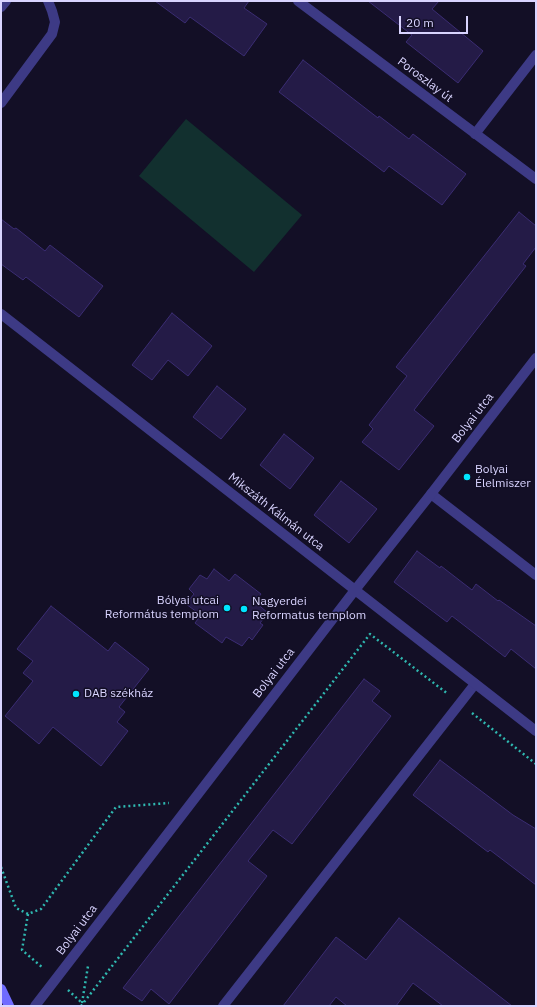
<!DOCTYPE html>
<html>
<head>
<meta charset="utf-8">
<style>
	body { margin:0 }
	#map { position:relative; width:537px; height:1007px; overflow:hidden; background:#130f26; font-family:"IBM Plex Sans",sans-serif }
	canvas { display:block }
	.frame { position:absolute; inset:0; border:2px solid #d9d4ff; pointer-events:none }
	.scale { position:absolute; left:399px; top:16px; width:69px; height:18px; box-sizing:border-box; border:2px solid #d9d4ff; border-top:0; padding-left:5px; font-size:12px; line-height:14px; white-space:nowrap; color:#d9d4ff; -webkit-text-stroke:3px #130f26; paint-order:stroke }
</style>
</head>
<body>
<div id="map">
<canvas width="537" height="1007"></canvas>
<div class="frame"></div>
<div class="scale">20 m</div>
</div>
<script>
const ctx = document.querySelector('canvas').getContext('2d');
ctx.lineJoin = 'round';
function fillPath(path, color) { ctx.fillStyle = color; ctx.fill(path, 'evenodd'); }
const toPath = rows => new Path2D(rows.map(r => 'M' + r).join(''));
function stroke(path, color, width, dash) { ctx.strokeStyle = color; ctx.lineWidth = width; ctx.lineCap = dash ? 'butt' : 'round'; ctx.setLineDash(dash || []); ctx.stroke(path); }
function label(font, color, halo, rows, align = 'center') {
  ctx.font = font + ' "IBM Plex Sans",sans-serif'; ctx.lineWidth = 3; ctx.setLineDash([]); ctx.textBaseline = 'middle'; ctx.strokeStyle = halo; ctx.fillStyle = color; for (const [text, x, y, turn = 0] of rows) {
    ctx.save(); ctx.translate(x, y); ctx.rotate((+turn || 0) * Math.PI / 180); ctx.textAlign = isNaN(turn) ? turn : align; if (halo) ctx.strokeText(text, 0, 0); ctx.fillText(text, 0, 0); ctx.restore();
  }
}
fillPath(toPath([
	[186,119,302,215,254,272,139,176]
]), '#12302f');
const building = toPath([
	[155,1,249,1,244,8,267,24,244,56,190,17,185,23,155,1],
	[368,1,439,1,432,9,483,51,458,83,406,42,412,35,368,1],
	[303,60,378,118,379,116,409,139,413,134,466,174,442,205,389,166,384,172,279,92,303,60],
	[519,212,536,226,536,247,523,264,526,266,414,410,434,426,399,470,362,442,373,429,369,425,407,376,396,367,519,212],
	[1,219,14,229,16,228,45,251,50,245,103,286,79,317,26,277,23,280,1,264,1,219],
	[172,313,212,346,188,376,168,360,152,380,132,365,172,313],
	[217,386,246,409,221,439,193,417,217,386],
	[284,434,314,458,290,489,260,465,284,434],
	[341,481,377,509,349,543,314,515,341,481],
	[417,551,440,568,441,566,472,590,476,584,498,601,499,600,536,626,536,669,511,649,505,657,452,616,447,622,394,582,417,551],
	[214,569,229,581,235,574,261,594,255,602,268,613,260,623,263,625,252,640,249,637,242,646,226,637,222,643,195,623,201,615,186,604,194,594,189,589,200,575,207,579,214,569],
	[51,606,108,651,115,642,149,669,119,707,125,712,117,722,128,731,101,766,53,727,39,744,5,716,33,681,23,673,33,661,17,649,51,606],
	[364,679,380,691,372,701,391,716,292,844,273,830,248,861,267,876,169,1004,151,989,142,1001,123,988,364,679],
	[440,760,513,815,536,829,536,885,490,850,488,852,413,795,440,760],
	[399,918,512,1006,443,1006,413,983,396,1006,347,1006,336,997,329,1006,283,1006,336,937,366,960,399,918]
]);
fillPath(building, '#241b47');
stroke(building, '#3b2d73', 1);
stroke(toPath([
	[472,713,536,764],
	[1,867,16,908,28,914,41,909,116,807,169,803],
	[28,914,22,950,43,968],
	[68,990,82,1003],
	[82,1003,88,966],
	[81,1006,370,634,448,694]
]), '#2fb8b0', 2.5, [2, 3]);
stroke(toPath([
	[1,7,6,1],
	[1,103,52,34,55,22,52,11,48,1],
	[475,134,536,55],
	[431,494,536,575],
	[223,1006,475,684]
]), '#3d3a85', 10);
stroke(toPath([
	[298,1,536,179],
	[1,314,536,731],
	[35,1006,355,590,431,494,536,358]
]), '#3d3a85', 10);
stroke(toPath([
	[1,989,9,1006]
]), '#6f6bff', 10);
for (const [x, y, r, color] of [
	[467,477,4,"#00e5ff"],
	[227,608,4,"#00e5ff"],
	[244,609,4,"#00e5ff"],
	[76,694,4,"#00e5ff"]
]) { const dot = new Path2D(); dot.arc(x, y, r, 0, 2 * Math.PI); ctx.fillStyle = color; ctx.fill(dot); stroke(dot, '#130f26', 1.5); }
label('12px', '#d9d4ff', '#130f26', [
	["Poroszlay út",425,80,37],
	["Bolyai utca",473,418,-52],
	["Mikszáth Kálmán utca",276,512,38],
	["Bolyai utca",274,673,-52],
	["Bolyai utca",77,930,-53]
]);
label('12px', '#d9d4ff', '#130f26', [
	["Bolyai",475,470],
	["Élelmiszer",475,484],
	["Bólyai utcai",219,601,"right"],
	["Református templom",219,615,"right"],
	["Nagyerdei",252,602],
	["Reformatus templom",252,616],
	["DAB székház",84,694]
], 'left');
</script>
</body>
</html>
